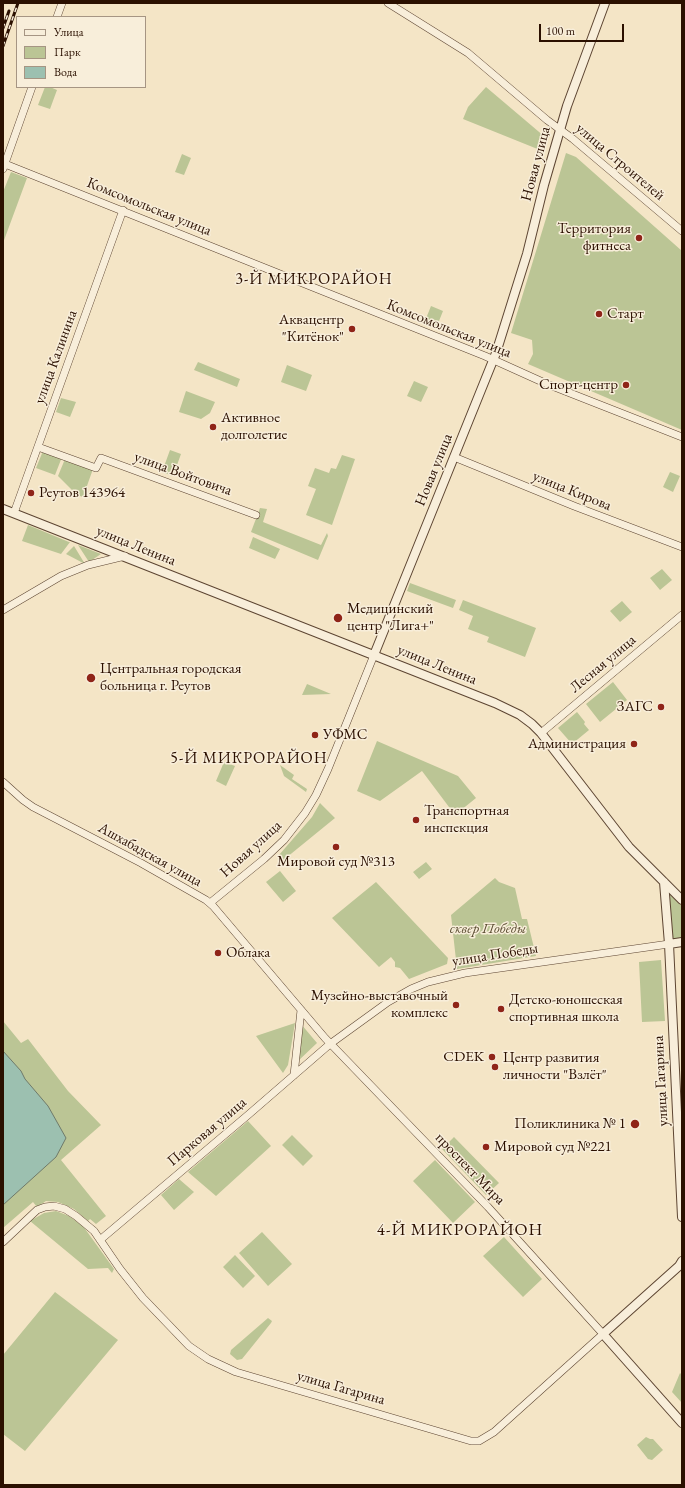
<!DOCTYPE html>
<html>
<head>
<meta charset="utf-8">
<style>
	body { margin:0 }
	#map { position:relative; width:685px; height:1488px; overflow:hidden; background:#f4e5c6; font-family:"EB Garamond",serif }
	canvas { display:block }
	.frame { position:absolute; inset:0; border:4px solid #2b1000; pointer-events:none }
	.legend { position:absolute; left:16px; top:16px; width:130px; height:72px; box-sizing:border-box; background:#f8eeda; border:1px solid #a69583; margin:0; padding:5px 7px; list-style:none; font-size:12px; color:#2b1000 }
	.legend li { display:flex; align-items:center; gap:8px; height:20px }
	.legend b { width:20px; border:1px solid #a69583 }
	.scale { position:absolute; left:539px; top:24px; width:85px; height:18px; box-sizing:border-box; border:2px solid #2b1000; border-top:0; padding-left:5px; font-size:12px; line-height:14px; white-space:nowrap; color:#2b1000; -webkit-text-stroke:3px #f8eeda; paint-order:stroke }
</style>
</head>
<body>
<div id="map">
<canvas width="685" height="1488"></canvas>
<div class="frame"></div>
<ul class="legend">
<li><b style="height:5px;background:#f8eeda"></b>Улица</li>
<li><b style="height:11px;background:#bbc595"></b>Парк</li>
<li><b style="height:11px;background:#9cc0b0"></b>Вода</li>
</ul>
<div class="scale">100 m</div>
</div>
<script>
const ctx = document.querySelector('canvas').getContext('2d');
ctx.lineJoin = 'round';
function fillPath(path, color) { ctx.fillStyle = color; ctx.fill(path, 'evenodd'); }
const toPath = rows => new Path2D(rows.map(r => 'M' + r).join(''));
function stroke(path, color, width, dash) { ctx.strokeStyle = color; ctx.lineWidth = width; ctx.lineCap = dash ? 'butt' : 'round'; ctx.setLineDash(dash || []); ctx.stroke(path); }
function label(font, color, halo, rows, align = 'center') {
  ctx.font = font + ' "EB Garamond",serif'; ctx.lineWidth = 3; ctx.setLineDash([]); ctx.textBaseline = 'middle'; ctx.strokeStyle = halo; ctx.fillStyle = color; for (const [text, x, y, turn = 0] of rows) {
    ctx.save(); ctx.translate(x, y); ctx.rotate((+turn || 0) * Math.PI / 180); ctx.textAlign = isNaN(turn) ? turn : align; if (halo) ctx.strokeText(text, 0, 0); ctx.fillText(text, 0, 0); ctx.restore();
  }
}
fillPath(toPath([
	[45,87,50,87,57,90,50,109,38,105],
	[486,87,545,137,540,150,463,119,468,107],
	[566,153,576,157,682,251,682,430,528,364,533,354,532,340,511,333],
	[182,154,191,158,184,175,175,172],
	[11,172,27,178,3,243,3,192],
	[431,306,443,311,437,326,425,321],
	[198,362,240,379,237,387,194,370],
	[287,365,312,375,306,391,281,382],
	[414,381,428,387,421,402,407,396],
	[186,391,215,402,210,413,201,419,179,412],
	[61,398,76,402,70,417,56,412],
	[170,450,181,454,173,476,162,472],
	[43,451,62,457,55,475,36,468],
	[342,455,355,459,332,525,306,515,316,489,308,486,315,468,329,473,331,468,336,469],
	[65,459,93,469,83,497,77,495,58,476],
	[670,472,680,476,673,492,663,487],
	[260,508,267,509,263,522,321,545,327,533,328,536,318,560,251,532],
	[28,525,69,542,70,542,61,554,22,541],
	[253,537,280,549,275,559,249,548],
	[78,545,101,554,89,562],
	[74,546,85,564,66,554],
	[662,569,672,580,660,590,650,578],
	[410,583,456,600,453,608,407,591],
	[463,600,536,628,525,657,487,642,489,637,468,629,473,616,459,610],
	[622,601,632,612,620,622,610,611],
	[613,682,627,700,600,722,586,704],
	[307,684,331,694,302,695],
	[577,712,585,722,584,724,589,730,572,744,558,728],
	[377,741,458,776,476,798,455,815,422,771,380,801,357,791],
	[224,762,235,766,226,786,216,781],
	[280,765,294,775,292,779,307,789,306,792,284,776],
	[320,803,335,818,281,862,279,855,312,817],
	[426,862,432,869,419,879,413,872],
	[280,871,296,891,283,902,266,882],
	[495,878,499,882,515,888,522,919,527,919,536,956,457,969,451,915],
	[376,882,448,958,447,964,409,979,400,968,395,967,395,962,391,957,379,967,332,918],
	[668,893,682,906,682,938,672,940],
	[661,960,665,1021,642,1022,639,962],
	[3,1021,21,1043,28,1039,68,1091,101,1125,61,1160,106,1216,96,1224,90,1219,88,1221,74,1209,58,1202,46,1201,37,1207,33,1202,3,1228],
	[295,1023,288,1065,283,1073,256,1036],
	[301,1024,317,1043,297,1062],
	[248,1121,271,1146,216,1196,188,1172],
	[292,1135,313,1156,303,1166,282,1145],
	[454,1137,499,1183,486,1195,442,1149],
	[435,1160,475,1202,453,1223,413,1181],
	[179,1179,194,1192,174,1210,161,1195],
	[56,1211,69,1216,83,1226,114,1269,112,1273,108,1268,88,1269,30,1221,44,1213],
	[262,1232,292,1264,268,1286,239,1253],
	[504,1237,542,1279,523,1297,483,1256],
	[235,1255,255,1276,243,1288,223,1267],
	[55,1292,118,1340,25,1451,3,1434,3,1355],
	[268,1318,272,1321,271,1323,242,1359,237,1360,230,1354,231,1350],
	[680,1373,682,1375,682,1403,672,1392],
	[646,1437,650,1439,653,1439,663,1450,652,1460,648,1459,637,1445]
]), '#bbc595');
const water = toPath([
	[3,1051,21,1071,25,1079,48,1106,66,1138,56,1157,3,1205,3,1051]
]);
fillPath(water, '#9cc0b0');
stroke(water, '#6f7a6a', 1);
const minor = toPath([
	[388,3,468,53,547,120,573,139,682,231],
	[57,17,62,3],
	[5,164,485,356,547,384,682,437],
	[3,169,32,87],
	[38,447,96,468,101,458,256,515],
	[454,457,574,506,682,547],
	[14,513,123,210],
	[3,610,61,576,88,565,125,556],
	[541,733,682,615],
	[3,782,23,800,33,807,141,863,206,900,213,906,325,1038,488,1207,603,1334,494,1432,479,1441,471,1441,236,1372,208,1359,189,1346,143,1298,120,1269,94,1231,76,1216,65,1209,54,1206,45,1207,37,1210,3,1242],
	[210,903,264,859,284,840,305,813,316,795,328,769,374,655],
	[294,1075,301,1010],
	[100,1240,248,1115,330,1044,388,1002,411,989,428,982,465,973,669,944]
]);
const tertiary = toPath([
	[3,509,495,703,520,715,532,724,541,733,629,847,682,900],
	[374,655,496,353,527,254,544,185,567,106,605,3],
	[664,882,669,944,682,1217],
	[669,944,682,942],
	[682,1261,679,1266,603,1334,682,1423]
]);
stroke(minor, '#5d4532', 8);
stroke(tertiary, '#5d4532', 10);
stroke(minor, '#f8eeda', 7);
stroke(tertiary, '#f8eeda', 8);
const rail = toPath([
	[3,28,9,11],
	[3,46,18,3]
]);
stroke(rail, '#2b1000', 3);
stroke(rail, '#f8eeda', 1.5, [4.5]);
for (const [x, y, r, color] of [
	[639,238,4,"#8f2418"],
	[599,314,4,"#8f2418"],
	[352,329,4,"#8f2418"],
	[626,385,4,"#8f2418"],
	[213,427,4,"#8f2418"],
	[31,493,4,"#8f2418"],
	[338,618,5,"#8f2418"],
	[91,678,5,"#8f2418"],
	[661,707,4,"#8f2418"],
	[315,735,4,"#8f2418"],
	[634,744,4,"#8f2418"],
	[416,820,4,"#8f2418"],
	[336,847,4,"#8f2418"],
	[218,953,4,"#8f2418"],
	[456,1005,4,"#8f2418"],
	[501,1009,4,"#8f2418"],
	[492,1057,4,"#8f2418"],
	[495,1067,4,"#8f2418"],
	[635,1124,5,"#8f2418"],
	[486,1147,4,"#8f2418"]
]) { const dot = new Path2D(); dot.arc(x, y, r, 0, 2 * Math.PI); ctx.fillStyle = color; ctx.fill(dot); stroke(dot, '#f8eeda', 1.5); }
label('15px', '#2b1000', '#f8eeda', [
	["улица Строителей",620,162,40],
	["Новая улица",536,164,-75],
	["Комсомольская улица",149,207,22],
	["Комсомольская улица",449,329,22],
	["улица Калинина",56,357,-70],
	["Новая улица",434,470,-68],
	["улица Войтовича",183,474,20],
	["улица Кирова",572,491,22],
	["улица Ленина",136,546,22],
	["Лесная улица",603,664,-40],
	["улица Ленина",437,665,22],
	["Новая улица",251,849,-42],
	["Ашхабадская улица",150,855,29],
	["улица Победы",495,955,-9],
	["улица Гагарина",661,1081,-93],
	["Парковая улица",207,1132,-40],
	["проспект Мира",470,1169,46],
	["улица Гагарина",341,1388,16]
]);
label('15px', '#2b1000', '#f8eeda', [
	["Территория",631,229,"right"],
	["фитнеса",631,246,"right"],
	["Старт",607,314],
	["Аквацентр",344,320,"right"],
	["\"Китёнок\"",344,337,"right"],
	["Спорт-центр",618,385,"right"],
	["Активное",221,418],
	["долголетие",221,435],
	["Реутов 143964",39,493],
	["Медицинский",347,609],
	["центр \"Лига+\"",347,626],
	["Центральная городская",100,669],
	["больница г. Реутов",100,686],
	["ЗАГС",653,707,"right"],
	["УФМС",323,735],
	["Администрация",626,744,"right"],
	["Транспортная",424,811],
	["инспекция",424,828],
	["Мировой суд №313",336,862,"center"],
	["Облака",226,953],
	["Музейно-выставочный",448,996,"right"],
	["комплекс",448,1013,"right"],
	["Детско-юношеская",509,1000],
	["спортивная школа",509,1017],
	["CDEK",484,1057,"right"],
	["Центр развития",503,1058],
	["личности \"Взлёт\"",503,1075],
	["Поликлиника № 1",626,1124,"right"],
	["Мировой суд №221",494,1147]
], 'left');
label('italic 15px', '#5d4f34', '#f8eeda', [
	["сквер Победы",488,929]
]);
ctx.letterSpacing = '1px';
label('16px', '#2b1000', '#f8eeda', [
	["3-Й МИКРОРАЙОН",314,280],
	["5-Й МИКРОРАЙОН",249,759]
]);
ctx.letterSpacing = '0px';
ctx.letterSpacing = '1px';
label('17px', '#2b1000', '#f8eeda', [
	["4-Й МИКРОРАЙОН",460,1230]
]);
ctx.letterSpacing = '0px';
</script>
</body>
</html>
